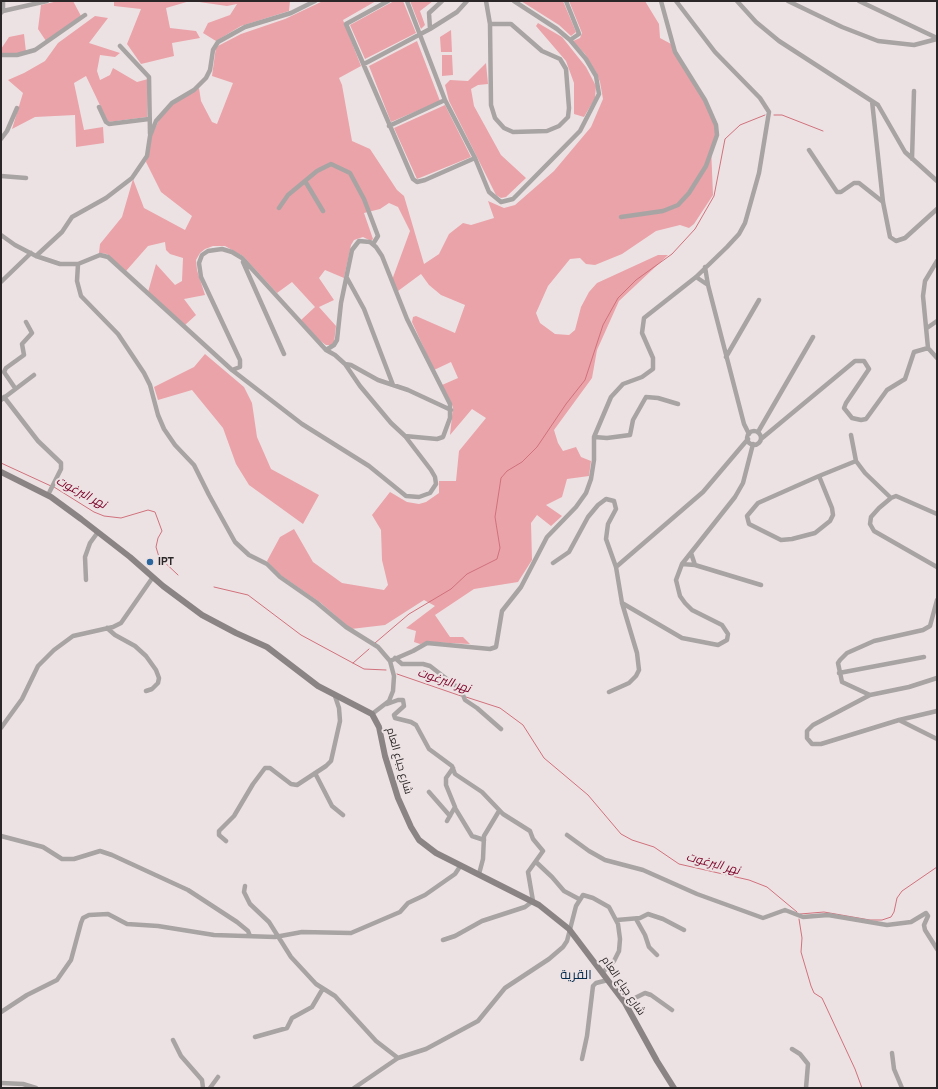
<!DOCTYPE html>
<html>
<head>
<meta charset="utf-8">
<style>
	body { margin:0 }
	#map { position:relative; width:938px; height:1089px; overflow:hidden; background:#ede2e3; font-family:"Space Grotesk",sans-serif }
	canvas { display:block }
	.frame { position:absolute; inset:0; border:2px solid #2b2728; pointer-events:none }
</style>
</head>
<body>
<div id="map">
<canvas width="938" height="1089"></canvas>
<div class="frame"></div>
</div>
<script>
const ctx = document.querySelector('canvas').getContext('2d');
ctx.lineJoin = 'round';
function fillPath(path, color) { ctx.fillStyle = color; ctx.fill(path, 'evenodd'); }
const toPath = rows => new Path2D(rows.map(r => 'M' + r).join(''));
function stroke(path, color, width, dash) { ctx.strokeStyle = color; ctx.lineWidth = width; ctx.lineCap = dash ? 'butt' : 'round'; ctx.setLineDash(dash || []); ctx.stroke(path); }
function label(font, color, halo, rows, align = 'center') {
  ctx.font = font + ' "Space Grotesk",Cairo,sans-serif'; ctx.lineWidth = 4; ctx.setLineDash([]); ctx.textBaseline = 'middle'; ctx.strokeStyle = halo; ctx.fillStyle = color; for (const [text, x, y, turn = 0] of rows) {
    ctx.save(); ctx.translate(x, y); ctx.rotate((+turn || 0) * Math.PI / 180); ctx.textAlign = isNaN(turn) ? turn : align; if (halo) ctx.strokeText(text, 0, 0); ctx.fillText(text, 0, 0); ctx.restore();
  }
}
fillPath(toPath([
	[58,1,73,1,81,16,46,41,38,29,41,5],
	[114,1,190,1,166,8,170,28,196,31,200,38,172,43,174,56,141,64,127,44,141,9,114,6],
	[192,1,290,1,289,11,241,26,216,41,203,33,208,23,230,15,237,4,227,6],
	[323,1,376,1,343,20,361,66,339,78,342,85,352,141,370,149,397,190,404,196,424,264,439,254,449,234,463,223,471,225,494,218,488,201,504,208,515,205,554,171,591,127,603,99,600,82,596,72,585,54,573,41,580,38,582,33,569,1,645,1,659,24,660,38,673,45,708,105,717,133,711,147,713,195,694,224,689,228,680,225,656,231,622,254,595,265,586,264,580,258,570,259,548,286,536,313,540,323,555,334,569,335,575,330,581,307,589,292,597,283,658,255,668,255,619,301,597,350,592,378,554,430,558,443,563,451,576,447,581,457,591,461,589,476,567,479,562,497,546,505,562,516,551,526,537,515,531,523,532,560,518,582,474,589,435,615,450,637,463,637,470,644,429,642,420,644,414,642,416,631,406,628,435,606,424,600,385,625,351,629,321,603,279,574,267,561,280,537,294,529,313,562,342,583,384,590,388,585,382,560,381,530,372,515,390,492,407,502,419,504,426,502,439,493,439,481,456,481,459,451,486,418,472,409,450,435,453,407,442,385,458,378,451,362,434,370,412,322,413,317,416,316,455,333,465,305,441,295,429,285,421,274,398,291,392,280,410,231,398,207,389,203,380,209,364,213,373,239,371,241,363,237,354,240,351,245,344,278,325,270,319,278,334,300,319,307,336,326,334,343,331,345,326,345,319,340,301,320,315,307,292,282,277,293,243,256,225,246,213,246,205,249,200,253,196,260,197,270,205,295,184,299,196,315,185,325,148,292,156,264,175,285,182,281,183,258,170,254,166,250,165,242,148,246,126,271,107,254,99,253,100,244,122,217,133,179,144,208,185,230,192,216,161,192,146,162,152,135,159,120,173,104,199,88,201,101,212,122,217,124,233,83,212,76,216,47,241,34,285,19],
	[394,1,403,1,416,33,365,59,350,25],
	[410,1,433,1,420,11,425,25,421,29],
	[521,1,563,1,576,32,571,36,559,25],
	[95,16,108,18,89,43,120,53,115,57,100,55,97,71,100,80,110,75,113,68,137,82,148,79,147,117,108,122,86,76,74,83,84,130,103,127,104,143,76,147,75,115,35,117,12,129,23,93,8,80,24,73,45,61,58,43],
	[538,23,562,37,586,67,596,86,595,98,584,117,574,114,574,83,566,61,536,26],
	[451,30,452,52,441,52,440,37],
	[24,34,26,52,11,54,1,53,1,49,9,37],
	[417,41,440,101,391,122,369,66],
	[442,55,452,55,453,75,442,76],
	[486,63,488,84,478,85,471,89,474,106,501,155,526,178,506,197,501,198,496,195,449,101,445,85,450,80,468,81],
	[445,105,471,157,417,179,394,128],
	[205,354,244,387,252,403,257,437,271,469,319,495,303,524,249,485,236,464,223,428,192,390,158,400,154,387,194,367]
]), '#eaa3a9');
stroke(toPath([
	[774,115,782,115,823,131],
	[1,463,51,486],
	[54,487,94,512,104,516,121,518,148,510,155,512,162,531,158,538,156,547,159,557,178,575],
	[214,587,248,595,301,635,364,669,386,670],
	[375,643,409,614,451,589,467,574,497,559,500,548,495,517,501,478,507,471,522,462,537,447,566,404,585,380,603,325,618,298,636,280,672,254,695,229,714,196,725,139,740,125,765,115],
	[353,663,369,649],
	[397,674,461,696],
	[466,697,500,708,523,725,544,758,588,795,621,834,632,840,654,847,679,864,749,880,767,887,797,912],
	[800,914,824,912,870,920,882,920,891,917,894,912,897,898,902,891,937,867],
	[799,919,802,938,801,952,811,986,814,993,822,998,855,1069,862,1088]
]), '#d0717c', 1);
stroke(toPath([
	[388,1,346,24,413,179,417,182,425,180,475,158],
	[407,1,445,100,475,158,489,192,501,202,513,199,580,131,599,94,596,76,586,59,570,40,557,29,514,1],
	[486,1,490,24,491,105,495,118,504,128,513,132,547,131,559,126,568,117,569,108,566,69,560,59,542,51,511,24,490,24],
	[566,1,578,31,579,34,570,40],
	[737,1,756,22,779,41,878,105,905,152,937,181],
	[788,1,842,27,878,41,914,45,937,39],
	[859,1,937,38],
	[3,11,47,1],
	[1,13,3,11,3,1],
	[430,29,429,13,442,1],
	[120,46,149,77,150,134],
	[1,55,17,55,35,50,85,15],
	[364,64,430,29,457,12,467,1],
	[872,101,883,202,890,237,896,241,905,238,937,209],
	[99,107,106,122,109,124,149,119],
	[389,126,445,100],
	[1,139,7,131,17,108],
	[809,150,837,192,841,192,854,183,859,183,883,202],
	[912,159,914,91],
	[1,176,26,178],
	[305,181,323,211],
	[279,208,288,195,317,171,331,164,350,173,364,199,378,236,373,244],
	[621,217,663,211,678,205,689,193,706,166,717,135,716,125,705,100,675,52,661,1],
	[1,235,15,245,36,256,60,264,78,264,100,255,108,257,232,370,240,367,240,360,201,277,199,263,202,255,208,251,222,249,232,252,242,258,326,350,334,345,337,340,341,303,352,250,359,241,370,242,376,247,382,256,407,319,450,404,450,418,443,437,437,439,405,436],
	[36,256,62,232,72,217,106,198,132,178,147,156,150,136,156,121,172,103,194,90,206,78,210,70,213,50,218,42,245,27,291,13,315,1],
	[937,261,925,281,923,296,928,348,937,358],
	[243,262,284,354],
	[78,264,77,281,81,296,118,334,144,373,150,385,158,415,164,429,175,445,194,465,209,495,235,542,249,555,267,564,280,577,316,602,346,627,378,647,390,661,394,676,393,691,389,701,372,714],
	[705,267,708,285],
	[696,277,708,285,744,424,749,434],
	[347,278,364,309,393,385],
	[1,282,31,253],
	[927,328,937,321],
	[726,357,759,300],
	[345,364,351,365,378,380,408,390,451,410],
	[232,370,302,424,369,466,406,496,419,497,430,493,436,484,435,477,431,470,405,436,391,423,360,386,345,364,335,355,326,350],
	[15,388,4,372,6,368,24,355,22,344,32,333,26,322],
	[4,397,38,441,61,463,61,469,48,495],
	[1,400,34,375],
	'747 438a7 7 0 1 1 14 0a7 7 0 1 1-14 0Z',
	[758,432,813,337],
	[851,435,856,461,865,473,891,498],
	[594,437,607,438,630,435,633,420,646,397,658,398,678,404],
	[761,439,855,361,864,361,869,369,846,403,844,408,852,418,861,420,866,419,887,390,905,379,914,352,928,348],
	[819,476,832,508,833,515,830,521,815,533,792,539,781,540,749,524,747,516,758,503,819,476,856,461],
	[937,514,896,496,891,498,879,508,871,517,870,524,874,531,937,567],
	[691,553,695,565],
	[553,563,569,552,588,517,598,505,606,499,614,501,616,509,608,524,606,539,616,567,622,603,637,653,639,670,636,676,629,683,609,692],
	[682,564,695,565,761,585],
	[616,567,703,492,748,439],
	[86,580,85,557,90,543,98,532],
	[622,603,682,638,718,645,727,640,728,634,722,625,692,610,685,603,680,596,676,580,682,564,735,497,743,483,753,444],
	[107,628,115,635,135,646,146,656,156,670,159,678,158,683,152,689,146,691],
	[395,658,402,664,423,664,430,666,461,690,465,700,477,708,501,729],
	[390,661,413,651,427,643,490,649,496,647,502,611,521,587,547,537,576,507,586,493,591,479,594,460,594,437,611,397,623,384,642,377,653,369,653,358,642,333,644,318,696,277,727,247,739,234,745,223,759,173,769,112,760,98,715,52,676,1],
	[839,673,924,657],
	[937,678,909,687,870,695,813,725,807,731,807,738,812,744,821,744,899,720,937,711],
	[870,695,842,682,838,663,840,660,847,653,874,641,923,630,930,626,937,600],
	[387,704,398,700,403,700,404,706,394,715,395,718,411,722,416,725,429,749,452,766,455,774,482,792,503,814,530,831,533,839,543,851,528,872,533,901,525,907,482,921,455,936,443,940],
	[899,720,937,739],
	[1,728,22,699,38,666,54,650,73,636,113,627,121,623,153,577],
	[315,773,332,806,343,815],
	[429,792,450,816],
	[455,808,472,836,484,840],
	[447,821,455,807,446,785,446,778,453,768],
	[567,835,589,851,605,860,643,870,697,894,763,918,785,910,803,917,828,915,887,925,911,922,926,913,928,916,924,925,925,930,937,949],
	[1,836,43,847,62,859,74,859,100,851,112,855,188,890,237,922,248,931,250,936],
	[226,841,219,835,219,831,234,816,253,784,265,768,270,768,291,784,297,785,326,766,331,761,340,721,339,708,335,696],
	[536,862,552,877,564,891,579,899],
	[479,874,483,859,484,836,499,811],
	[245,886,244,892,250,904,269,922,291,957,316,984,335,996,376,1041,398,1058],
	[636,919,645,935,649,947,657,955],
	[617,920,640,918,648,914,663,919,684,930],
	[625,1003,645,993,651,995,672,1010],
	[1,1012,27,995,57,980,71,960,81,923,83,918,89,915,108,914,127,924,158,926,214,935,275,937,302,932,351,933,400,912,408,903,425,895,455,874,461,865],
	[255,1037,287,1028,292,1018,312,1007,322,990],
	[173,1040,181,1056,202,1080,203,1088],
	[792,1049,800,1054,808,1064,806,1088],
	[892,1053,894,1069,902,1088],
	[582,1059,587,1036,593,986,596,983,608,980],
	[1,1083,23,1084,36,1088],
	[210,1088,218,1077],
	[354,1088,398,1058,426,1049,478,1021,505,988,549,959,563,947,567,941,576,906,583,895,593,898,609,907,618,924,620,939,619,951,614,961,603,972]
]), '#a8a4a4', 4.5);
stroke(toPath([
	[1,472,51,497,81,519,130,557,163,586,202,615,236,633,267,647,318,686,372,714,379,727,385,756,398,798,411,827,419,840,436,853,539,905,569,929,625,1003,657,1061,674,1088]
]), '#8b8484', 6);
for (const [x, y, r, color] of [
	[150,562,4,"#2c669e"]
]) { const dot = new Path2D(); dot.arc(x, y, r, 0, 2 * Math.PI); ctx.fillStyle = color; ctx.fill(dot); stroke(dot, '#ede2e3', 1.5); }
label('bold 11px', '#2b2728', '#ede2e3', [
	["IPT",158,562]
], 'left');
label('11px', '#2b2728', '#ede2e3', [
	["شارع جباع العام",399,761,74],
	["شارع جباع العام",623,986,56]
]);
label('italic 12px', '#7c0028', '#ede2e3', [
	["نهر البرغوت",81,493,28],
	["نهر البرغوت",444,681,18],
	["نهر البرغوت",713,864,15]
]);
label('13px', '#002b4f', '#ede2e3', [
	["القرية",576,975]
]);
</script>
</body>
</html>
